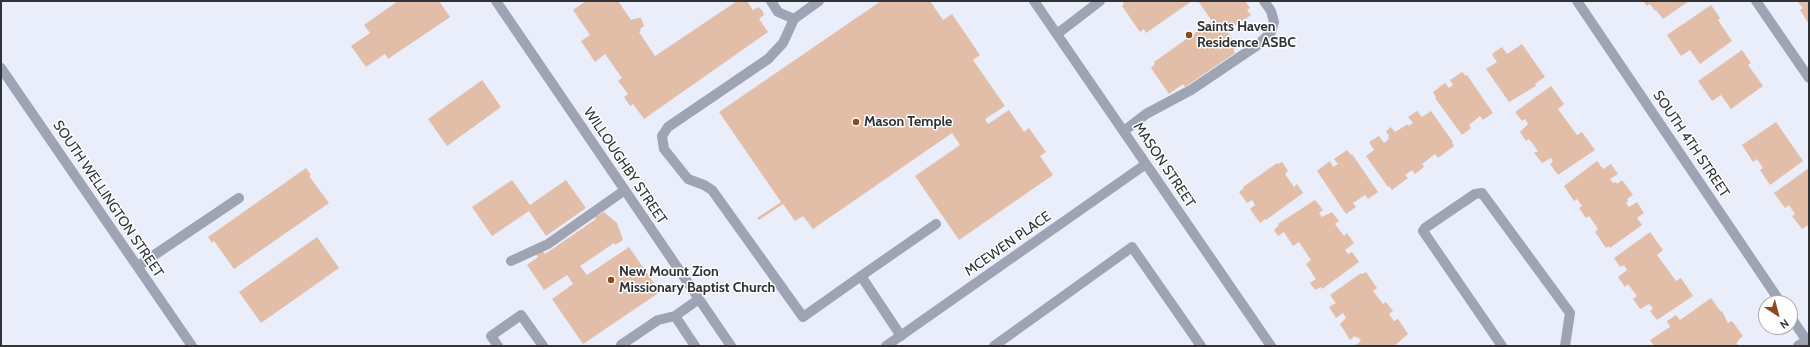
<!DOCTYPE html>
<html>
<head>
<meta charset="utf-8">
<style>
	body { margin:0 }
	#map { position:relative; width:1810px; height:347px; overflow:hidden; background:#eaeefa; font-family:Cabin,sans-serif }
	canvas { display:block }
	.frame { position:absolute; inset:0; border:2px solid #303236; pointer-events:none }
	.north { position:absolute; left:1758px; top:295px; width:40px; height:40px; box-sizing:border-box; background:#fff; border:1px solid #acadaf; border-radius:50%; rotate:144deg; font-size:11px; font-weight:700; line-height:16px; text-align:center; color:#303236 }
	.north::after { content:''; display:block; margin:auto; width:14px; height:18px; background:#8d491b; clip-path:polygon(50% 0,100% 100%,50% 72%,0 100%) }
</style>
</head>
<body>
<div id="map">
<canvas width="1810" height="347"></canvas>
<div class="frame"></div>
<div class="north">N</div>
</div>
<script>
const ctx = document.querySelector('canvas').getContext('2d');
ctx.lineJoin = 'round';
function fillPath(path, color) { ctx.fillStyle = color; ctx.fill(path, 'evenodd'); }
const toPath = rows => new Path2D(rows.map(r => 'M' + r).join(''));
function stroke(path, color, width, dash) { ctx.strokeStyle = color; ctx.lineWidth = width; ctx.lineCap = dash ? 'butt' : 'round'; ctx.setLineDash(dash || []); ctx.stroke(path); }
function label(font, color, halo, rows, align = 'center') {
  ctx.font = font + ' Cabin,sans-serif'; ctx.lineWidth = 3; ctx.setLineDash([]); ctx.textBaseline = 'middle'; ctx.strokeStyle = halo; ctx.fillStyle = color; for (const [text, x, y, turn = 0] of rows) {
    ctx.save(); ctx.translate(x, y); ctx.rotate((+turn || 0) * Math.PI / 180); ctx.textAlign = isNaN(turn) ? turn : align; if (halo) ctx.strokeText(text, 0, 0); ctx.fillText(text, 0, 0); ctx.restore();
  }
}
fillPath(toPath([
	[398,1,439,1,450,17,388,59,385,54,366,67,351,46,370,33,364,25],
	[586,1,618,1,631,20,638,18,641,18,644,26,640,29,641,31,639,32,655,56,737,1,747,1,753,10,758,7,762,10,764,15,759,19,768,32,644,119,633,104,630,106,624,97,628,94,618,81,622,78,605,54,595,62,581,41,590,35,573,10],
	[881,1,930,1,943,20,952,14,980,55,973,60,1005,106,985,119,988,124,1009,110,1024,132,1029,128,1046,152,1040,156,1053,175,959,240,915,176,960,145,952,133,813,229,803,216,795,221,783,204,759,220,757,218,781,202,719,112],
	[1122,1,1192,1,1146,33,1144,29,1140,32,1122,6,1124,4],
	[1198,1,1245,1,1250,8,1247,10,1251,15,1227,31,1238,47,1233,50,1235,53,1185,87,1183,84,1169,94,1151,68,1155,64,1154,62,1212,21],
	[1643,1,1689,1,1663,19,1656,10,1655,11,1650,4,1647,6],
	[1797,1,1809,1,1809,24,1800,10,1803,8],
	[1711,5,1720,18,1718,20,1732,41,1700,64,1690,50,1681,56,1667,35],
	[1522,44,1545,77,1535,84,1536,86,1509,102,1486,69,1497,62,1492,54,1502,47,1507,54],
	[1742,50,1751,63,1748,65,1763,86,1731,109,1721,95,1712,101,1698,81],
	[1462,72,1466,76,1467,75,1493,113,1483,120,1480,116,1469,125,1471,128,1462,135,1435,98,1436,97,1433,92,1445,83,1449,88,1453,85,1450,80],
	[482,80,501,107,447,146,428,119],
	[1551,86,1564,104,1558,109,1577,135,1582,132,1595,150,1558,175,1550,164,1553,162,1551,158,1542,163,1534,153,1538,151,1529,139,1526,141,1520,132,1528,124,1525,119,1522,121,1515,112],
	[1417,111,1422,117,1431,111,1453,142,1452,143,1454,146,1438,158,1435,154,1422,164,1424,167,1415,174,1412,170,1405,175,1408,178,1392,190,1389,186,1388,187,1366,156,1374,150,1369,142,1379,136,1384,143,1389,139,1388,137,1389,136,1386,131,1391,127,1395,132,1408,124,1409,126,1413,123,1408,117],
	[1776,122,1803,161,1770,185,1760,170,1763,168,1757,159,1753,162,1742,145],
	[1347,150,1351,155,1352,154,1378,192,1368,199,1365,195,1353,203,1356,207,1346,214,1317,171,1330,161,1333,167,1338,164,1334,159],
	[1597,161,1603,169,1611,164,1618,174,1610,179,1613,183,1616,182,1617,184,1622,180,1633,195,1627,199,1628,201,1626,203,1629,207,1637,202,1644,213,1637,218,1642,225,1610,248,1609,246,1606,248,1595,232,1598,229,1589,216,1586,218,1579,208,1582,206,1577,199,1574,201,1564,186],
	[1282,162,1288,171,1285,174,1294,187,1297,184,1303,193,1266,220,1265,219,1260,223,1250,209,1255,205,1252,200,1247,203,1239,192,1244,188,1243,187,1277,163,1278,164],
	[306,168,311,175,309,176,329,203,234,269,214,241,212,243,208,237],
	[1809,168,1809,225,1802,229,1792,216,1795,214,1789,205,1785,208,1774,193],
	[512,180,530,205,566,180,586,208,546,236,529,211,492,236,472,207],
	[1315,200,1323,210,1319,213,1322,217,1332,212,1339,221,1335,224,1344,236,1347,233,1354,243,1345,250,1348,254,1352,252,1359,262,1322,289,1321,287,1315,290,1310,283,1316,279,1306,264,1311,260,1299,242,1293,246,1284,232,1278,236,1274,230,1279,225,1278,224],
	[604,212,617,223,623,240,615,245,614,243,580,266,587,275,629,247,660,292,583,344,552,299,573,284,567,275,544,290,527,265,538,257,536,254,542,250,545,254,596,219,595,217],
	[1650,232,1663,250,1657,255,1676,281,1681,278,1693,296,1657,320,1650,311,1653,308,1649,304,1640,309,1633,299,1637,296,1628,284,1625,287,1618,277,1627,270,1624,265,1620,267,1614,258],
	[317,237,339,268,261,323,239,292],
	[1366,272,1377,288,1373,291,1383,304,1386,302,1393,311,1389,314,1394,321,1398,319,1408,334,1394,346,1354,346,1361,341,1358,337,1357,338,1355,336,1350,340,1340,324,1346,318,1343,313,1336,318,1329,307,1336,303,1330,295,1361,273,1362,274],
	[1711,298,1721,312,1722,311,1728,323,1732,321,1743,336,1738,340,1739,341,1736,343,1739,346,1654,346,1650,340,1670,327,1667,321,1676,315,1680,320]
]), '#e2bda8');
stroke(toPath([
	[496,1,731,346],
	[771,1,778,12,794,19,819,1],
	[1034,1,1271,346],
	[1577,1,1781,303],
	[1756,1,1809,78],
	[794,19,783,43,768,59,668,127,662,136,664,149,688,179,704,185,712,190,803,317,861,276,901,336],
	[1057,34,1100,1],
	[1,68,192,346],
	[1124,131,1146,114,1191,90,1259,44,1271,32,1274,22,1271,11,1264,1],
	[511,261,548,244,625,190],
	[138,266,239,198],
	[861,276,936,224],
	[675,316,695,346],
	[1790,316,1809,344],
	[621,345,658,320,675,316,699,299],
	[498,346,491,336,521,315,543,346],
	[886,346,1146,164],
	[994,346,1132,247,1201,346],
	[1502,346,1423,231,1425,228,1475,194,1482,193,1570,313,1565,346],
	[1798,346,1807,340]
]), '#9ea4b3', 10);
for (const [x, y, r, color] of [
	[1189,35,4,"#8d491b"],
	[856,122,4,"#8d491b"],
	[611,280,4,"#8d491b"]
]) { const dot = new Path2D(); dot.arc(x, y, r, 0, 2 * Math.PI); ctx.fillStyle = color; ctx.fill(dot); stroke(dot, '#fff', 1.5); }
label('bold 14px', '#303236', '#fff', [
	["Saints Haven",1197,27],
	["Residence ASBC",1197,43],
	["Mason Temple",864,122],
	["New Mount Zion",619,272],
	["Missionary Baptist Church",619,288]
], 'left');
label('14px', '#303236', '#fff', [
	["SOUTH 4TH STREET",1691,144,56],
	["MASON STREET",1164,165,56],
	["WILLOUGHBY STREET",625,166,56],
	["SOUTH WELLINGTON STREET",108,199,56],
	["MCEWEN PLACE",1008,244,-35]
]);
</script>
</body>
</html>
